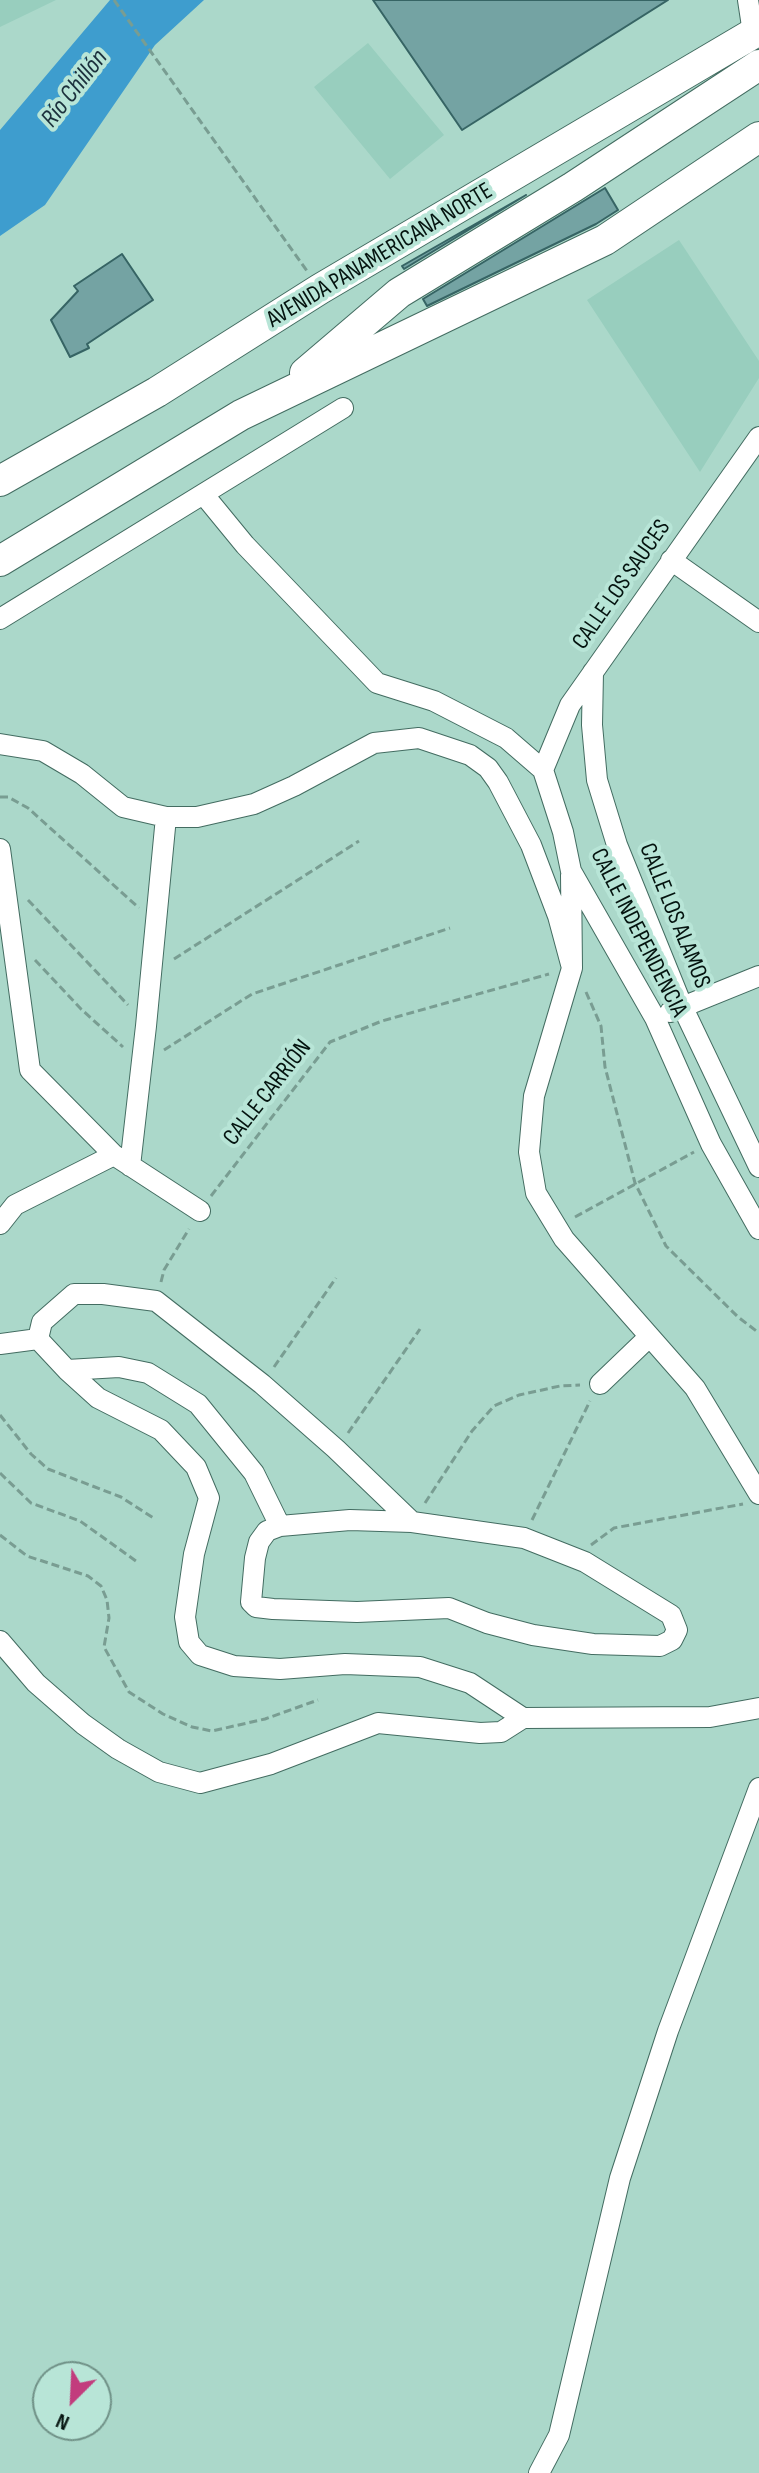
<!DOCTYPE html>
<html>
<head>
<meta charset="utf-8">
<style>
	body { margin:0 }
	#map { position:relative; width:759px; height:2473px; overflow:hidden; background:#abd8ca; font-family:"Sofia Sans Condensed",sans-serif }
	canvas { display:block }
	.north { position:absolute; left:32px; top:2361px; width:80px; height:80px; box-sizing:border-box; background:#b8e5d7; border:2px solid #709187; border-radius:50%; rotate:204deg; font-size:22px; font-weight:700; line-height:32px; text-align:center; color:#04130f }
	.north::after { content:''; display:block; margin:auto; width:28px; height:36px; background:#c23c7d; clip-path:polygon(50% 0,100% 100%,50% 72%,0 100%) }
</style>
</head>
<body>
<div id="map">
<canvas width="759" height="2473"></canvas>
<div class="north">N</div>
</div>
<script>
const ctx = document.querySelector('canvas').getContext('2d');
ctx.lineJoin = 'round';
function fillPath(path, color) { ctx.fillStyle = color; ctx.fill(path, 'evenodd'); }
const toPath = rows => new Path2D(rows.map(r => 'M' + r).join(''));
function stroke(path, color, width, dash) { ctx.strokeStyle = color; ctx.lineWidth = width; ctx.lineCap = dash ? 'butt' : 'round'; ctx.setLineDash(dash || []); ctx.stroke(path); }
function label(font, color, halo, rows, align = 'center') {
  ctx.font = font + ' "Sofia Sans Condensed",sans-serif'; ctx.lineWidth = 8; ctx.setLineDash([]); ctx.textBaseline = 'middle'; ctx.strokeStyle = halo; ctx.fillStyle = color; for (const [text, x, y, turn = 0] of rows) {
    ctx.save(); ctx.translate(x, y); ctx.rotate((+turn || 0) * Math.PI / 180); ctx.textAlign = isNaN(turn) ? turn : align; if (halo) ctx.strokeText(text, 0, 0); ctx.fillText(text, 0, 0); ctx.restore();
  }
}
fillPath(toPath([
	[0,0,56,0,0,27],
	[368,43,444,135,390,179,314,87],
	[679,240,759,361,759,378,700,472,587,300]
]), '#98cebe');
fillPath(toPath([
	[110,0,204,0,155,45,45,205,0,236,0,130]
]), '#3e9dce');
const building = toPath([
	[373,0,668,0,462,130,373,0],
	[605,188,618,210,596,224,427,306,423,299,605,188],
	[526,195,404,269,402,266,526,195],
	[122,254,153,300,87,344,89,348,70,357,51,320,78,291,74,286,122,254]
]);
fillPath(building, '#74a3a3');
stroke(building, '#366464', 2);
const minor = toPath([
	[748,0,753,33],
	[204,495,245,545,377,683,434,701,506,738,543,770,563,832,571,871,655,1018,711,1144,759,1229],
	[671,560,759,622],
	[0,619,343,408],
	[593,672,592,725,597,780,617,845,683,1008,759,1167],
	[0,744,43,751,82,774,123,807,166,817,197,817,254,804,294,786,374,743,419,738,470,755,488,768,498,782,531,845,558,916,572,968],
	[543,770,570,705,759,437],
	[0,849,30,1070,114,1155,200,1211],
	[571,875,572,968,534,1096,529,1152,536,1193,564,1239,695,1388,759,1494],
	[670,1012,759,976],
	[130,1166,146,1026,166,817],
	[0,1224,15,1205,114,1155],
	[0,1344,38,1339],
	[67,1370,119,1367,148,1373,198,1404,254,1473,280,1526],
	[600,1384,649,1337],
	[350,1520,412,1522,524,1538,585,1562,671,1615,677,1630,672,1640,660,1646,593,1644,533,1635,487,1623,449,1608,357,1612,273,1609,256,1607,251,1602,255,1558,259,1542,267,1531,280,1526,350,1520],
	[412,1522,336,1449,262,1384,156,1301,103,1294,74,1294,42,1322,38,1339,67,1370,98,1398,161,1430,196,1467,209,1498,194,1554,185,1617,189,1642,200,1655,234,1666,280,1669,345,1664,420,1667,470,1683,523,1718,710,1717,759,1708],
	[0,1641,36,1683,83,1724,118,1749,159,1772,200,1783,271,1764,378,1723,480,1733,501,1732,523,1718],
	[539,2473,559,2435,620,2178,668,2031,759,1788]
]);
const highway = toPath([
	[305,373,399,293,573,187,759,65],
	[0,481,157,392,320,289,759,30],
	[0,561,241,415,605,240,759,137]
]);
stroke(minor, '#436c61', 22);
stroke(highway, '#436c61', 32);
stroke(toPath([
	[114,0,307,271],
	[0,797,8,797,28,808,139,908],
	[28,900,128,1005],
	[174,959,359,841],
	[35,960,81,1009,123,1047],
	[586,992,601,1026,605,1067,635,1183,666,1246,738,1317,759,1333],
	[164,1050,252,994,450,928],
	[211,1196,330,1042,382,1021,549,974],
	[575,1217,694,1152],
	[161,1282,164,1270,189,1229],
	[274,1367,336,1278],
	[0,1415,31,1454,48,1469,121,1497,155,1519],
	[348,1433,420,1329],
	[0,1473,31,1503,80,1521,136,1561],
	[425,1503,472,1431,494,1406,519,1395,560,1386,580,1385],
	[532,1520,590,1401],
	[0,1535,27,1556,88,1576,101,1586,107,1600,109,1618,104,1647,129,1692,163,1714,192,1727,212,1731,265,1719,318,1700],
	[591,1545,614,1528,743,1504]
]), '#799d92', 3, [8, 4]);
stroke(minor, '#fff', 20);
stroke(highway, '#fff', 30);
label('24px', '#04130f', '#b8e5d7', [
	["AVENIDA PANAMERICANA NORTE",380,256,-31],
	["CALLE LOS SAUCES",622,585,-55],
	["CALLE LOS ALAMOS",674,916,68],
	["CALLE INDEPENDENCIA",638,933,63],
	["CALLE CARRIÓN",268,1093,-52]
]);
label('italic 26px', '#1b303c', '#b8e5d7', [
	["Río Chillón",75,89,-52]
]);
</script>
</body>
</html>
